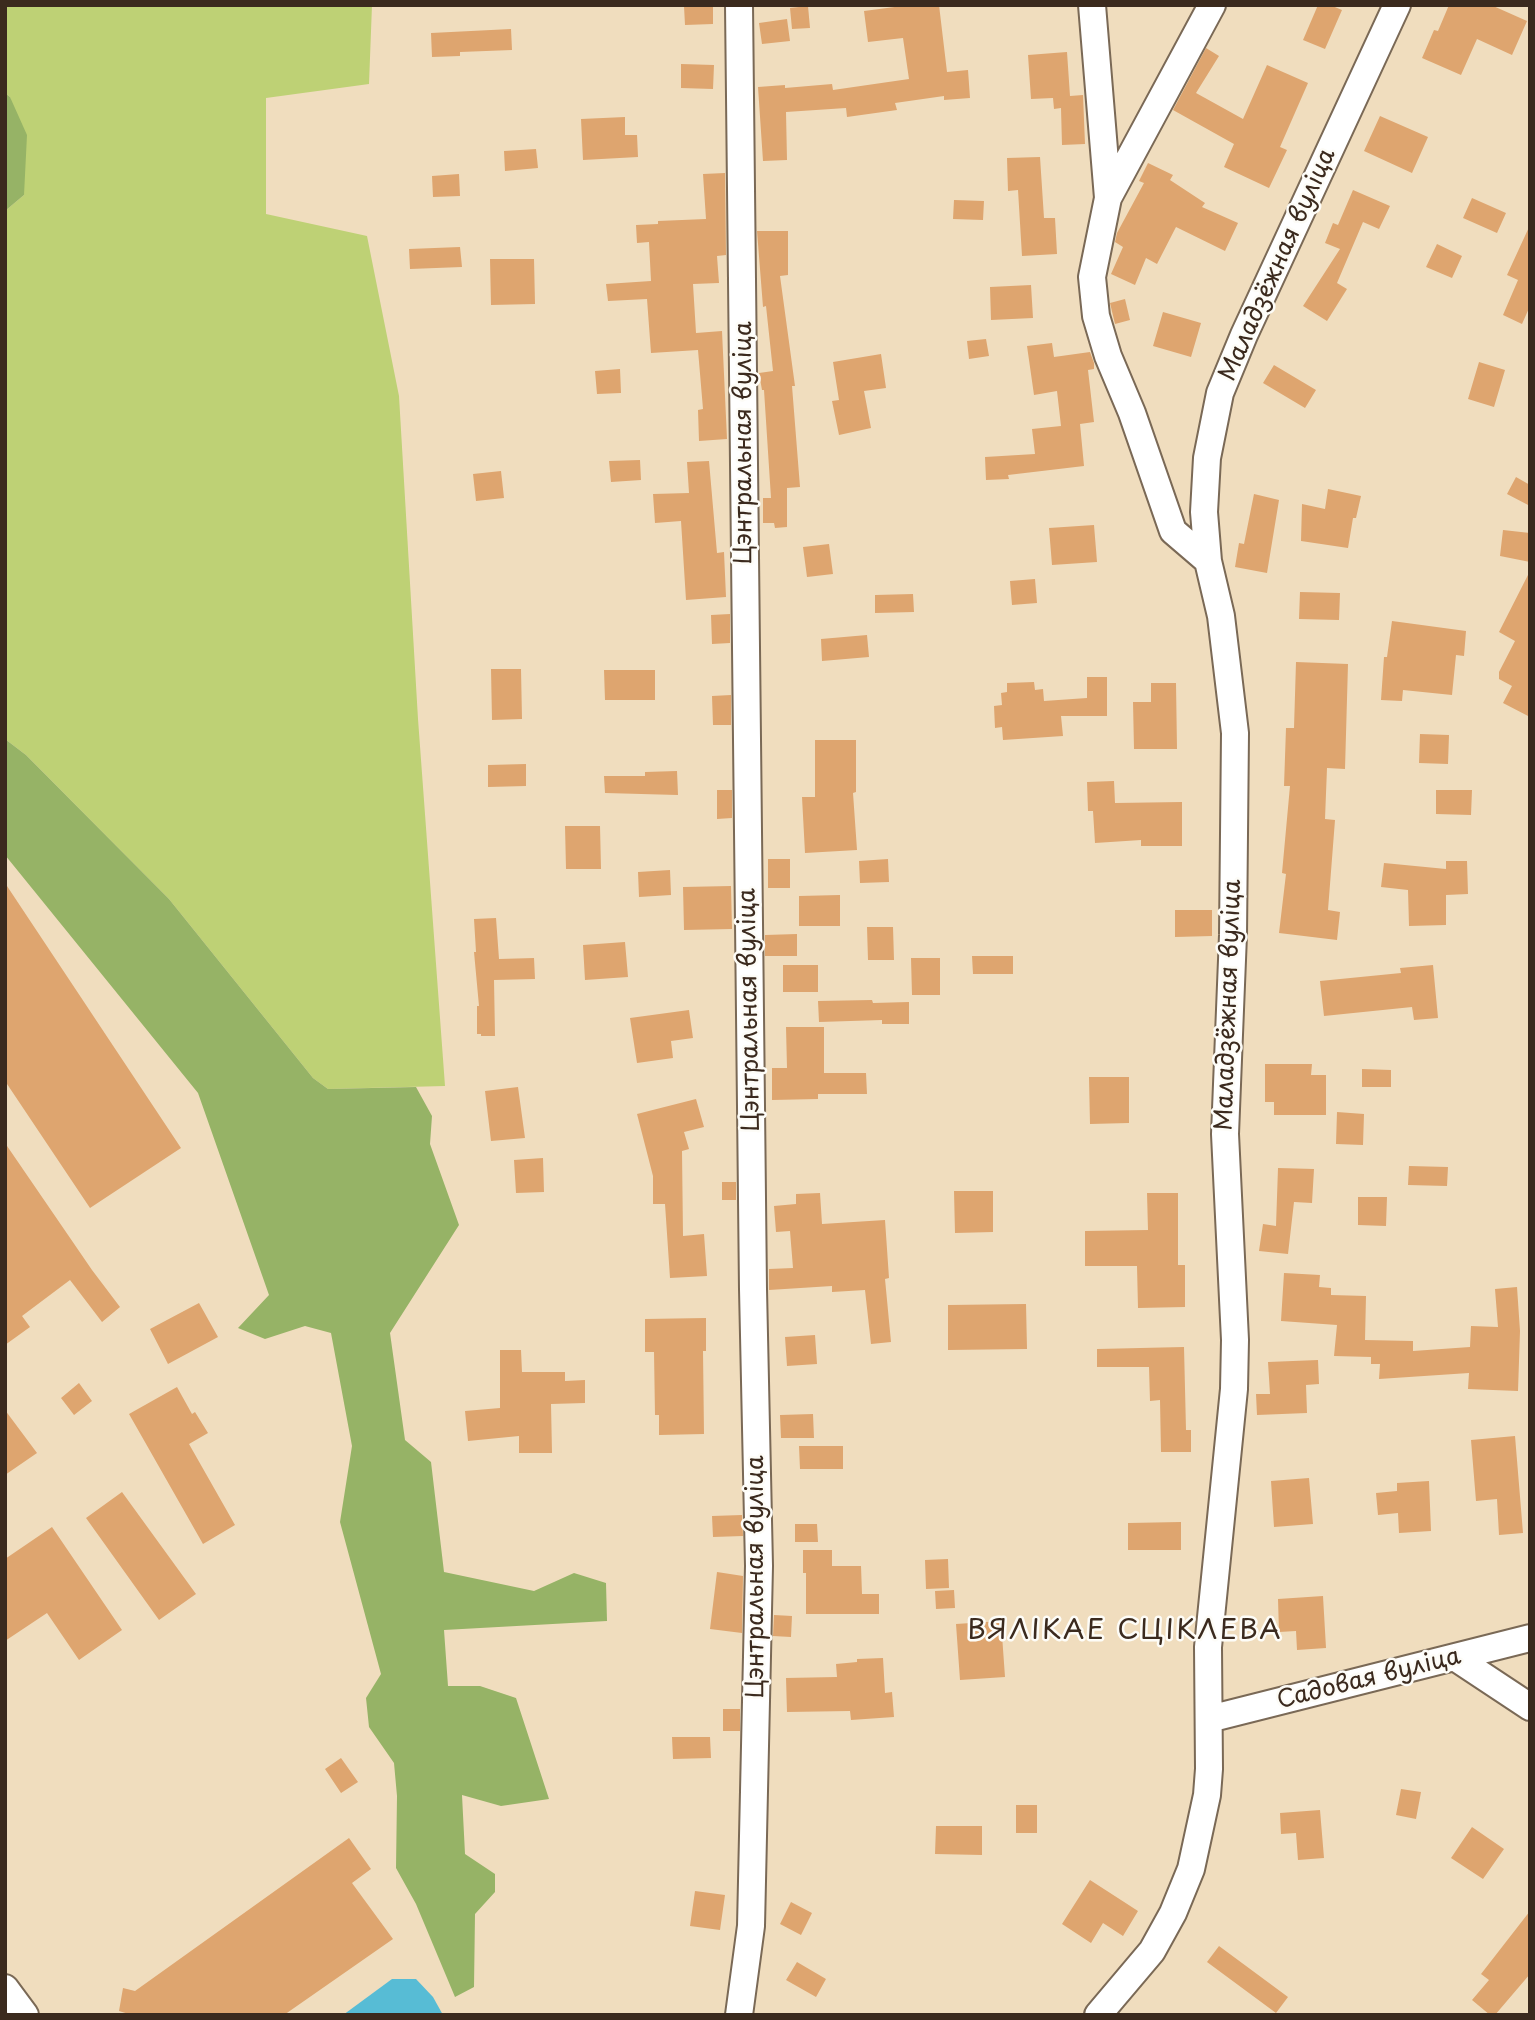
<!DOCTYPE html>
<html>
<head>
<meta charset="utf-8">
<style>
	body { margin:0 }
	#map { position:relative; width:1535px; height:2020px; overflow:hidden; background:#f0ddbe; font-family:"Playpen Sans",sans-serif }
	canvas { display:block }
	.frame { position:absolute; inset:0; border:7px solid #3b2a1e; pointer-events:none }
</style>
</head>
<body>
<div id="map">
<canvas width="1535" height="2020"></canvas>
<div class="frame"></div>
</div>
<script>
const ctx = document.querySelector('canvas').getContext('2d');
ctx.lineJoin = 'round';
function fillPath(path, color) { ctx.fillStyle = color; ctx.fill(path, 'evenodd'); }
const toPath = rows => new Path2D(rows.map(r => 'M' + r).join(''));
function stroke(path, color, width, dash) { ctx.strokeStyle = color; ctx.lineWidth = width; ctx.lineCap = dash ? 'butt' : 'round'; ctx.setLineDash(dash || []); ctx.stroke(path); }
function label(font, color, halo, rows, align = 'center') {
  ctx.font = font + ' "Playpen Sans",sans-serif'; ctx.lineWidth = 5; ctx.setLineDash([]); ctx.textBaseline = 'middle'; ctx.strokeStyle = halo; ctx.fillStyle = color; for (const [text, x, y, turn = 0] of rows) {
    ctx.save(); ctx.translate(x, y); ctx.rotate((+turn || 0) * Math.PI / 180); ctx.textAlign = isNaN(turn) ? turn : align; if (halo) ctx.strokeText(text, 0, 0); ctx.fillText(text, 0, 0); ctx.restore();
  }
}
fillPath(toPath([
	[5,5,372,5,369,84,266,98,266,214,367,236,399,396,418,719,445,1086,328,1089,313,1078,169,899,26,755,5,739,5,211,24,195,10,97,5,93]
]), '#bed175');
fillPath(toPath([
	[5,93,10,97,27,135,24,195,5,211],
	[5,739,26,755,169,899,313,1078,328,1089,416,1087,432,1116,430,1144,459,1225,390,1333,405,1440,431,1462,444,1572,534,1591,574,1573,606,1583,607,1621,444,1630,448,1686,480,1686,516,1698,549,1799,501,1806,462,1795,465,1854,495,1874,495,1892,475,1914,474,1987,455,1997,416,1904,396,1868,397,1796,394,1763,369,1727,366,1698,381,1674,340,1522,352,1446,331,1333,305,1326,265,1339,238,1328,269,1295,198,1093,5,855]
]), '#96b366');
fillPath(toPath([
	[392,1979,416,1979,433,1997,443,2015,343,2015]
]), '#57bcd5');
fillPath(toPath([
	[713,5,713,24,685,25,684,6],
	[910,5,939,5,947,72,968,70,970,98,944,100,944,96,895,103,897,110,847,117,846,108,786,112,787,160,763,161,758,87,785,85,785,88,832,84,833,90,909,79,903,38,868,42,864,11],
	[1318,5,1330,5,1342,10,1325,49,1303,40],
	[1449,5,1491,5,1527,21,1512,55,1477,39,1461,75,1422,58,1434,30,1438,31],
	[808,6,810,28,792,29,790,8],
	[787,19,790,41,762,44,759,23],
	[511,29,512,50,460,52,460,56,432,57,431,33],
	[1206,48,1219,56,1196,93,1243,119,1267,65,1308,83,1280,147,1287,150,1269,188,1224,167,1234,144,1173,110],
	[1067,52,1070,96,1083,95,1085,144,1062,145,1061,108,1054,109,1053,98,1031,99,1028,55],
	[681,64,714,65,713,89,681,88],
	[1380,116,1428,137,1412,173,1364,151],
	[625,117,625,135,637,135,638,157,583,160,581,119],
	[536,149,538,168,505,171,504,151],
	[1040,157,1044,218,1055,218,1057,254,1022,256,1018,190,1008,191,1007,158],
	[1148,163,1173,175,1170,180,1205,203,1202,207,1238,223,1225,251,1176,227,1157,264,1146,258,1135,285,1111,274,1123,247,1115,242,1117,233,1144,183,1139,181],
	[725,173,726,255,717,256,719,283,693,284,696,333,722,331,727,439,699,441,698,410,703,409,698,350,651,353,647,299,608,301,606,284,651,281,649,242,637,243,636,225,658,224,658,221,706,219,703,174],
	[459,174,460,196,433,197,432,176],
	[1353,190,1390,206,1379,229,1363,222,1337,283,1347,289,1327,321,1303,306,1340,249,1325,243,1333,223,1338,225],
	[1472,198,1506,213,1497,233,1463,218],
	[954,200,984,201,983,220,953,219],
	[1530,225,1530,306,1522,324,1503,315,1518,280,1507,275],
	[757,231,788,231,788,275,780,276,795,386,792,386,800,487,787,488,787,527,775,528,774,523,763,523,763,498,771,498,764,390,762,390,759,373,773,371,766,306,763,307],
	[1437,244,1462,256,1452,278,1426,267],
	[460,247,462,267,410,269,409,249],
	[490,259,534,259,535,304,491,305],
	[1031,285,1033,318,991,320,990,287],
	[1125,299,1130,320,1115,324,1110,303],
	[1163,312,1201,323,1191,357,1153,346],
	[986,339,989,356,969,359,967,341],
	[1052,343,1054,357,1090,352,1094,363,1094,369,1088,370,1094,422,1080,424,1084,466,1008,475,1009,479,986,480,985,457,1035,454,1032,429,1061,426,1057,391,1034,395,1027,346],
	[881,354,886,388,864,391,871,428,839,435,832,401,839,400,833,362],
	[1479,362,1505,370,1494,407,1468,399],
	[1274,365,1316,390,1305,408,1263,383],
	[620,369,621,393,597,394,595,371],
	[640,460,641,480,611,482,609,461],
	[709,461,717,553,724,552,726,597,686,600,681,521,655,523,653,494,689,493,687,462],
	[501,471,504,498,476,501,473,474],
	[1516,477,1530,485,1530,506,1507,494],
	[1328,489,1361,496,1356,518,1353,518,1348,548,1301,541,1302,504,1325,509],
	[1254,494,1279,500,1267,573,1235,567,1239,543,1244,544],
	[1094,525,1097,562,1052,565,1049,528],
	[1503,530,1530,533,1530,562,1500,556],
	[829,544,833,574,807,577,803,547],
	[1530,571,1530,717,1503,703,1512,686,1499,679,1499,672,1515,641,1499,632],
	[1035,579,1037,603,1012,605,1010,581],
	[1300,592,1340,593,1339,620,1299,619],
	[913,594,914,612,875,613,875,595],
	[730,614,730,643,712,644,711,615],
	[1392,621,1466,631,1464,656,1456,655,1452,695,1403,690,1402,701,1381,700,1384,657,1387,657],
	[867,635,869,657,822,661,821,639],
	[1296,662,1348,664,1345,769,1327,768,1325,819,1335,820,1328,910,1340,912,1337,940,1279,933,1286,874,1282,873,1290,786,1284,786,1286,728,1294,728],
	[491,669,521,669,522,719,492,720],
	[604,670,655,670,655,700,605,700],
	[1087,677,1107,677,1107,716,1061,716,1063,736,1003,740,1002,727,995,728,994,706,1002,705,1001,693,1007,692,1007,683,1034,682,1035,690,1043,689,1044,701,1087,698],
	[1151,683,1176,683,1177,749,1134,749,1133,702,1151,702],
	[731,695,731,725,713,725,712,696],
	[1420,734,1449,735,1448,764,1419,763],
	[815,740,856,740,856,792,853,793,857,850,805,853,802,797,815,797],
	[526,764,526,786,488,787,488,765],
	[677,771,678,795,605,793,604,776,645,776,645,772],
	[1114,781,1115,803,1182,802,1182,846,1141,846,1141,840,1095,843,1093,811,1088,811,1087,782],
	[717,790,732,790,732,818,717,819],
	[1436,790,1472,790,1471,815,1436,814],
	[565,826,600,826,601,869,566,869],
	[768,859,790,859,790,888,768,888],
	[888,859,889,882,860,883,859,861],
	[1446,861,1467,861,1468,894,1446,895,1446,925,1409,926,1408,890,1381,887,1384,863,1446,869],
	[670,870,671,895,639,897,638,872],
	[5,883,181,1148,90,1208,5,1081],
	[731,886,732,929,684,930,683,887],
	[840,895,840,926,799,926,799,896],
	[1175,910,1212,910,1212,936,1175,937],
	[496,918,499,959,534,958,535,979,494,980,495,1036,481,1036,481,1034,477,1034,477,1006,479,1006,474,952,476,952,474,919],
	[867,927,893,927,894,960,868,960],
	[797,934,797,956,765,956,765,935],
	[625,942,628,977,585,980,583,945],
	[972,956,1013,956,1013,974,973,974],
	[911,958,940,958,940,995,912,995],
	[783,965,818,965,818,992,783,992],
	[1433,965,1438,1018,1414,1020,1412,1007,1324,1016,1320,981,1401,973,1400,968],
	[872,1000,873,1003,909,1002,909,1024,882,1024,882,1020,819,1022,818,1001],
	[689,1010,693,1038,671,1041,673,1058,637,1063,630,1018],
	[786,1027,824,1027,824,1073,866,1073,867,1094,818,1094,818,1099,772,1100,772,1068,787,1068],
	[1265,1064,1312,1064,1311,1075,1326,1075,1326,1115,1274,1115,1274,1102,1265,1102],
	[1362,1069,1391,1070,1391,1087,1362,1087],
	[1089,1077,1129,1077,1129,1123,1090,1124],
	[518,1087,525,1138,491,1141,485,1091],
	[696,1099,704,1127,684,1132,689,1149,682,1151,683,1236,704,1234,707,1276,670,1278,665,1204,653,1204,653,1176,637,1114],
	[1337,1112,1364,1114,1363,1145,1336,1144],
	[5,1143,92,1270,120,1307,102,1322,70,1280,22,1316,30,1327,5,1345],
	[543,1158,544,1192,516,1193,514,1160],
	[1409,1166,1448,1167,1447,1186,1408,1185],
	[1278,1168,1314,1169,1312,1203,1294,1202,1288,1254,1259,1251,1263,1224,1276,1226],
	[722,1182,736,1182,736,1200,722,1200],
	[954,1191,993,1191,993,1232,955,1233],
	[820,1193,822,1224,885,1220,889,1278,885,1279,891,1342,871,1344,865,1290,832,1292,832,1286,769,1290,769,1269,793,1268,790,1231,776,1232,774,1206,796,1204,796,1194],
	[1147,1193,1178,1193,1178,1265,1185,1265,1185,1307,1138,1308,1137,1266,1085,1266,1085,1231,1148,1230],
	[1358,1197,1387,1197,1386,1226,1358,1225],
	[1284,1273,1320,1275,1319,1287,1331,1288,1331,1295,1366,1296,1365,1340,1413,1341,1413,1351,1470,1347,1471,1326,1498,1327,1495,1289,1517,1287,1520,1331,1518,1391,1468,1389,1469,1373,1379,1379,1380,1364,1371,1364,1371,1357,1334,1356,1337,1325,1281,1321],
	[199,1303,218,1337,168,1364,150,1329],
	[1026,1304,1027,1349,948,1350,948,1305],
	[706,1318,706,1351,703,1351,704,1434,659,1435,659,1415,655,1415,654,1352,645,1352,645,1319],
	[815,1335,817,1364,787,1366,785,1337],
	[1184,1347,1186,1430,1191,1430,1191,1452,1161,1452,1160,1400,1150,1401,1149,1367,1097,1367,1097,1349],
	[500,1350,521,1350,522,1372,565,1372,565,1381,585,1380,585,1403,551,1404,552,1453,519,1453,519,1436,468,1441,465,1411,500,1408],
	[1318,1360,1319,1384,1306,1385,1307,1413,1257,1415,1256,1394,1270,1394,1268,1362],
	[79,1383,92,1401,74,1415,61,1398],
	[177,1387,192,1414,195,1412,208,1433,189,1444,235,1525,203,1544,129,1414],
	[5,1410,37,1453,5,1475],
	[813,1414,814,1438,781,1438,780,1415],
	[1515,1436,1523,1533,1499,1535,1497,1499,1476,1501,1471,1440],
	[799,1446,843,1446,843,1469,800,1469],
	[1309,1478,1313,1524,1274,1527,1271,1481],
	[1429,1481,1431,1531,1399,1533,1398,1513,1378,1515,1376,1493,1397,1491,1397,1483],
	[122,1492,196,1594,159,1620,86,1518],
	[742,1515,743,1536,713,1537,712,1516],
	[1181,1522,1181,1550,1128,1550,1128,1523],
	[795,1524,817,1524,818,1542,795,1542],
	[52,1527,122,1630,79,1660,47,1613,5,1641,5,1559],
	[803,1550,832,1550,832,1566,861,1566,862,1594,879,1594,879,1614,806,1614,806,1573,803,1573],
	[948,1559,949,1588,926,1589,925,1560],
	[717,1572,743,1576,742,1633,710,1629],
	[954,1590,955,1608,936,1609,935,1591],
	[1323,1596,1326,1648,1297,1650,1296,1631,1279,1632,1278,1599],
	[774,1615,792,1616,791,1637,773,1636],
	[1001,1621,1005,1677,960,1680,956,1624],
	[883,1658,885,1693,892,1692,894,1717,851,1720,850,1711,787,1712,786,1678,837,1677,836,1664,857,1662,857,1659],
	[723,1709,740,1709,740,1731,723,1731],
	[672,1737,710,1737,711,1758,673,1759],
	[341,1758,358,1782,341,1793,325,1769],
	[1401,1789,1421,1792,1416,1819,1396,1815],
	[1016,1805,1037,1805,1037,1833,1016,1833],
	[1320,1810,1324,1858,1298,1860,1296,1833,1281,1834,1280,1813],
	[936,1826,982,1826,982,1855,935,1854],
	[1472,1827,1504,1849,1483,1879,1451,1858],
	[349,1838,371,1869,352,1883,393,1939,284,2015,132,2015,119,2011,123,1988,135,1991],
	[1090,1880,1138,1911,1123,1936,1103,1923,1091,1943,1062,1924],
	[695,1891,725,1895,720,1930,690,1926],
	[791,1902,812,1913,801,1935,780,1924],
	[1530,1911,1530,1974,1495,2015,1490,2015,1472,2000,1489,1980,1481,1974],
	[1219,1946,1288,1997,1276,2013,1207,1962],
	[797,1962,826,1979,816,1997,786,1980]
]), '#dea56f');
const minor = toPath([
	[739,5,753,1289,759,1566,751,1926,739,2015],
	[1092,5,1108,198,1092,277,1096,316,1108,356,1132,413,1173,531,1208,561],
	[1108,198,1212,5],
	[1456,1658,1530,1707],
	[1209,1719,1530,1638],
	[5,1988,25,2015],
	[1098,2015,1152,1951,1173,1913,1191,1869,1207,1795,1209,1769,1208,1647,1234,1389,1235,1340,1225,1134,1233,935,1235,733,1221,616,1208,561,1204,512,1207,458,1220,393,1244,335,1397,5]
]);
stroke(minor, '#7a6956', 30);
stroke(minor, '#fff', 26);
label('24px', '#3b2a1e', '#fdfcf7', [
	["Маладзёжная вуліца",1278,265,-66],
	["Цэнтральная вуліца",744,443,-90],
	["Маладзёжная вуліца",1229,1005,-88],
	["Цэнтральная вуліца",750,1010,-91],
	["Цэнтральная вуліца",756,1577,-90],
	["Садовая вуліца",1369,1679,-14]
]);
ctx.letterSpacing = '2px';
label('28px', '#3b2a1e', '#fdfcf7', [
	["ВЯЛІКАЕ СЦІКЛЕВА",1125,1631]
]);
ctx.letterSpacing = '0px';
</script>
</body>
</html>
